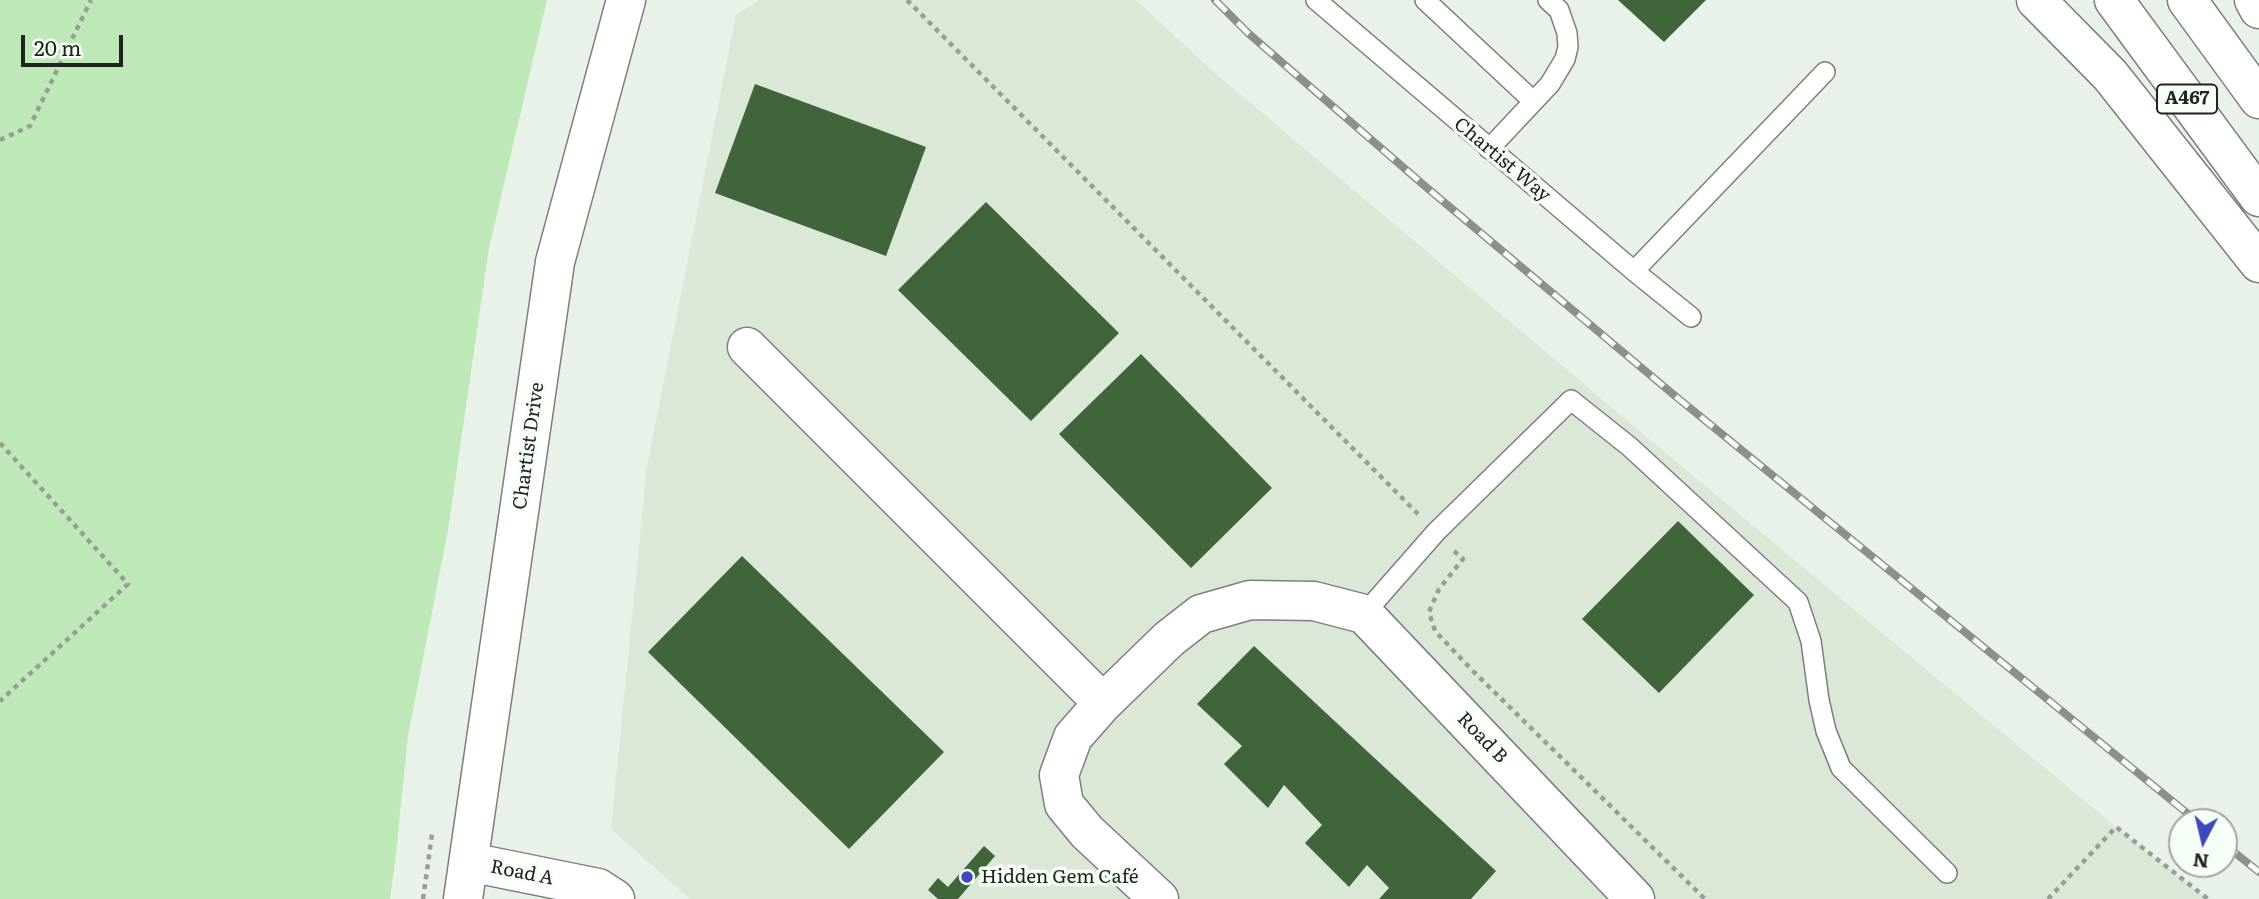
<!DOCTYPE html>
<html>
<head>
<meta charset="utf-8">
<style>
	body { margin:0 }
	#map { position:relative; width:2259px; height:899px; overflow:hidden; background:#e9f2e8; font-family:Literata,serif }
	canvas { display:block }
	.north { position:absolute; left:2168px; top:808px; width:70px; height:70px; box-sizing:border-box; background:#f6fff5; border:2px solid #a0a79f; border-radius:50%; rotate:187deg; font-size:19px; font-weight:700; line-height:28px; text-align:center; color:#20231f }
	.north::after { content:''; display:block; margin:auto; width:24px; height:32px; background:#3e47bb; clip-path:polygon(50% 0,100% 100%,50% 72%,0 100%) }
	.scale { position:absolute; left:21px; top:35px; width:102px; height:32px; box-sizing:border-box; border:4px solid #20231f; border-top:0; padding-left:9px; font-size:21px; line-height:24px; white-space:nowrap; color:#20231f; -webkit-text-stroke:5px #f6fff5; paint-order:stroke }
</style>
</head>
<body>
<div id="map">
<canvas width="2259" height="899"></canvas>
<div class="north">N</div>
<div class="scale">20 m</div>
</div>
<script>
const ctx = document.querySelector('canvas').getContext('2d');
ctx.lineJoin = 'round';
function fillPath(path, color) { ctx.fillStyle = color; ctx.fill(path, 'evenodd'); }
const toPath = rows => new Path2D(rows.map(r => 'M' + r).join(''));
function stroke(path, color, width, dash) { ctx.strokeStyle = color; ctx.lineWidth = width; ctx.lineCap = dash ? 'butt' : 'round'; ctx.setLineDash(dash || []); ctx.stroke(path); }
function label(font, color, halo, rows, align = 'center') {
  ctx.font = font + ' Literata,serif'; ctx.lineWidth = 7; ctx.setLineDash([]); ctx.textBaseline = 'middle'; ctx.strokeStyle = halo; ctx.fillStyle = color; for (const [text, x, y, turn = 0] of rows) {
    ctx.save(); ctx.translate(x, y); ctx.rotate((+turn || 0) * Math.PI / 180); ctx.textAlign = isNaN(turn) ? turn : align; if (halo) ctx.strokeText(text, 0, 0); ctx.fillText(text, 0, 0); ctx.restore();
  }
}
fillPath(toPath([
	[760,0,1136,0,1216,74,1667,454,2116,827,2208,899,690,899,611,829,647,466,736,15]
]), '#dbe8d8');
fillPath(toPath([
	[0,0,547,0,489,248,448,530,408,736,395,863,390,899,0,899]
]), '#bfe8b8');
fillPath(toPath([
	[1618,0,1706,0,1664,42],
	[755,84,926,147,886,256,715,193],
	[986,202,1119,333,1031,421,898,290],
	[1141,354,1272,488,1191,568,1059,434],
	[1678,521,1754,595,1659,693,1582,619],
	[742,556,944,752,849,849,648,652],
	[1254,646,1496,871,1471,899,1379,899,1389,888,1367,865,1349,887,1305,843,1322,825,1284,785,1268,808,1224,764,1242,746,1197,704],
	[984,846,995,856,958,899,938,899,928,890,938,878,948,887]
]), '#40653a');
const lane = toPath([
	[1316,0,1634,271,1691,317],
	[1425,0,1533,101],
	[1489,149,1550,84,1565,59,1568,47,1567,33,1559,10,1548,0],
	[1634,271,1825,72],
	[1364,614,1436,532,1571,400,1630,447,1798,602,1811,641,1819,700,1826,731,1841,768,1947,873]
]);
const street = toPath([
	[747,347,1103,703,1073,737,1059,775,1064,804,1087,832,1159,899],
	[1103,703,1169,639,1201,614,1250,600,1314,601,1364,614,1635,899],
	[469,862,598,888,615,899]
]);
const secondary = toPath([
	[463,899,555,262,626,0]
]);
const primary = toPath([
	[2036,0,2110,75,2259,263],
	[2114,0,2259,197],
	[2187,0,2259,99],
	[2254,0,2259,9]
]);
stroke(lane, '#798178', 22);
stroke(street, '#798178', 41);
stroke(secondary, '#798178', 41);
stroke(primary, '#798178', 41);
stroke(toPath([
	[907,0,1419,515],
	[0,140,30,126,91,0],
	[0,443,128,584,0,701],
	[1454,551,1463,559,1439,589,1429,612,1435,631,1470,668,1705,899],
	[423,899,432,834],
	[2048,899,2116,827,2208,899]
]), '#989e97', 4.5, [5, 5]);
stroke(lane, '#fff', 19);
stroke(street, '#fff', 38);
stroke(secondary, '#fff', 38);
stroke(primary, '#fff', 38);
const rail = toPath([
	[1215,0,1248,33,1426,187,1674,395,2198,822],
	[2224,844,2259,872]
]);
stroke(rail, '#8a9189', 8);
stroke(rail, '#f6fff5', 5, [16]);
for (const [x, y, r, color] of [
	[967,877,7,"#3e47bb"]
]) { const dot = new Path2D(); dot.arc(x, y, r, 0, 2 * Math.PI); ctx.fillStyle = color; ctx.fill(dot); stroke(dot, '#f6fff5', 2.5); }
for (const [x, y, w] of [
	[2187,99,60]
]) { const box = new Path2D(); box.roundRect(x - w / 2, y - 14.5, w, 29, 5); ctx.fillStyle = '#f6fff5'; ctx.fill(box); stroke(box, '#20231f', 2); }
label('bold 18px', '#20231f', null, [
	["A467",2187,99]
]);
label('19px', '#20231f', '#f6fff5', [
	["Chartist Way",1502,160,40],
	["Chartist Drive",529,446,-82],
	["Road B",1482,738,46],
	["Road A",522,873,11]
]);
label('19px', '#20231f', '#f6fff5', [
	["Hidden Gem Café",981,877]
], 'left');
</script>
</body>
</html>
